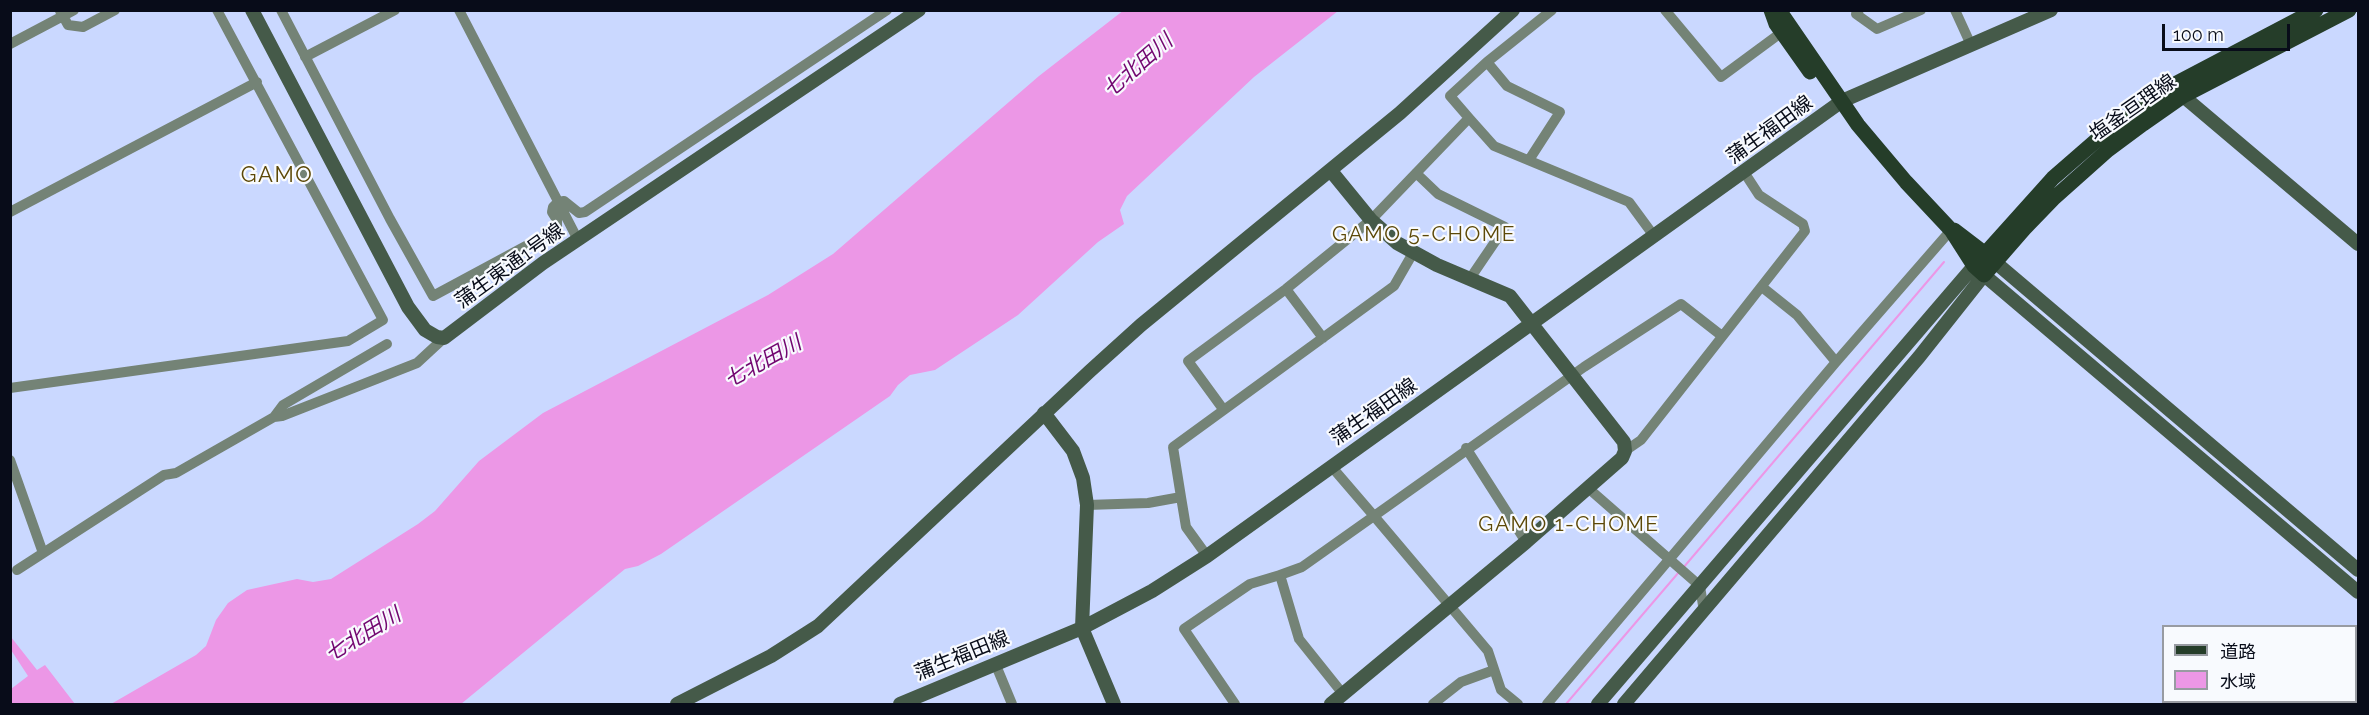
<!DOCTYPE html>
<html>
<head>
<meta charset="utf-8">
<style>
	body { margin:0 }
	#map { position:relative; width:2369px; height:715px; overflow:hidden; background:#cad8ff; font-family:Raleway,"Noto Sans JP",sans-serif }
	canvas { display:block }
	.frame { position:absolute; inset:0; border:12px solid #080c19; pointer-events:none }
	.legend { position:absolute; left:2162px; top:625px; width:195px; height:78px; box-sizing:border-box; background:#f8fafe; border:2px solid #989ba2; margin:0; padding:8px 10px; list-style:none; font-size:18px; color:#080c19 }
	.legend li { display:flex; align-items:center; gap:12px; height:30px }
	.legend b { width:30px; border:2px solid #989ba2 }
	.scale { position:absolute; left:2162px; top:24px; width:128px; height:27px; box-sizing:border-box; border:3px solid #080c19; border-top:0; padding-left:8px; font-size:18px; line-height:21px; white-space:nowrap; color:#080c19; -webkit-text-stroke:4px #f8fafe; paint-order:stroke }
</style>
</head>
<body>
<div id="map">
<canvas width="2369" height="715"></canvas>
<div class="frame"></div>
<ul class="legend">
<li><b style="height:8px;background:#253d29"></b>道路</li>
<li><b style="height:16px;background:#ec97e6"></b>水域</li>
</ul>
<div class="scale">100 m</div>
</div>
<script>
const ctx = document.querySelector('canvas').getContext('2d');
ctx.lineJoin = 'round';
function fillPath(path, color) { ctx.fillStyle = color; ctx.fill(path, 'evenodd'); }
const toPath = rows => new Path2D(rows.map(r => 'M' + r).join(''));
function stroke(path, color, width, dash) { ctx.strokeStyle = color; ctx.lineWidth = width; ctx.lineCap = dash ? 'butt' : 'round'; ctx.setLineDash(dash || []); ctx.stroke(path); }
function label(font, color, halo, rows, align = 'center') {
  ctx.font = font + ' Raleway,"Noto Sans JP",sans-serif'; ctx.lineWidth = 4.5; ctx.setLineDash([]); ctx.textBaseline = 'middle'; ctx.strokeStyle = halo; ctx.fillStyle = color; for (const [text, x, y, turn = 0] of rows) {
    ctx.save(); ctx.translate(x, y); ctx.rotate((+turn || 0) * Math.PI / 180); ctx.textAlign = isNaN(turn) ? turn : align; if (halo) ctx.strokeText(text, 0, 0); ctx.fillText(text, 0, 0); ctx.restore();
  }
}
fillPath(toPath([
	[1124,10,1338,11,1254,77,1127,196,1120,210,1124,224,1098,242,1018,315,935,370,910,375,898,385,890,396,661,554,638,566,625,569,461,704,111,704,196,655,206,646,216,620,228,603,247,590,297,579,313,582,331,579,418,524,435,511,479,461,543,413,768,295,833,254,1039,76],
	[11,637,37,670,45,665,75,704,11,704,11,689,28,676,11,650]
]), '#ec97e6');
stroke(toPath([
	[1683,568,1944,262],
	[1566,704,1679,572]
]), '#ec97e6', 2);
stroke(toPath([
	[74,10,63,16,68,25,83,27,115,10],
	[281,10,390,219,433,296,552,232,557,226,557,220,552,212,553,207,558,202,564,201,579,213,585,212,887,10],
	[459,10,578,240],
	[1665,10,1721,77,1782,32],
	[1859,10,1856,14,1877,29,1921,10],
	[1955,10,1971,45],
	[10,44,63,16,60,11],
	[305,57,395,10],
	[1487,62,1507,86,1560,112,1529,160],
	[1469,118,1494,146,1629,202,1654,236],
	[1416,173,1438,194,1505,227,1469,280],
	[10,212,257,82],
	[1762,287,1797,315,1836,362],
	[1286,289,1323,338],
	[10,388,348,341,383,320,217,10],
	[1223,409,1188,361,1286,289,1371,220,1469,118,1450,96,1487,62,1552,10],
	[274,417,282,416,417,363,444,338],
	[1466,448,1526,542],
	[1625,451,1641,440,1805,231,1803,224,1759,195,1744,172],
	[10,460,43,553],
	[1588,488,1700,586,1704,612],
	[1181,497,1186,527,1207,556],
	[1087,505,1148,503,1181,497,1173,447,1394,286,1413,253],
	[17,570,164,475,176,473,274,417,283,405,387,344],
	[1280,575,1302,567,1374,516,1331,466],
	[995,663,1012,704],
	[1235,704,1184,629,1250,584,1280,575,1299,639,1343,694],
	[1433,704,1461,682,1494,670],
	[1518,704,1501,690,1488,651,1374,516,1584,367,1681,304,1722,336],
	[1547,704,1836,362,1951,230]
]), '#748376', 10);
stroke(toPath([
	[252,10,408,307,425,330,437,337,444,338,543,263,919,10],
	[2183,96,2358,244],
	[1331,171,1371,220,1397,243,1437,265,1510,296,1624,442,1625,451,1622,458,1526,542,1331,704],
	[1995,262,2358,570],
	[1044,413,1073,451,1083,478,1087,505,1082,628,1114,704],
	[677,704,771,656,818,626,1090,371,1141,325,1400,113,1513,10],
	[900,704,1082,628,1152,591,1207,556,1842,101,2051,10],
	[1598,704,1974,266],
	[1624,704,1919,357,1984,275,2358,592]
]), '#455a49', 14);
stroke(toPath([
	[1771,10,1776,24,1810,72],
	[1779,10,1858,125,1906,182,1951,230,1974,266,1984,275,2024,229,2053,199,2108,150,2143,124,2183,96,2349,10],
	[1954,230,1992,259],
	[1974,266,2053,178,2099,138,2177,83,2316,10]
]), '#253d29', 15);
label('20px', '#080c19', '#f8fafe', [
	["塩釜亘理線",2133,108,-35],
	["蒲生福田線",1770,130,-36],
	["蒲生東通1号線",510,266,-36],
	["蒲生福田線",1374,412,-35],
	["蒲生福田線",962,656,-22]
]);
label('italic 21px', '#720670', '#f8fafe', [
	["七北田川",1138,66,-41],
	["七北田川",763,362,-29],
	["七北田川",363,635,-31]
]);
ctx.letterSpacing = '1.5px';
label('21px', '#5c4807', '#f8fafe', [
	["GAMO 5-CHOME",1424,235],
	["GAMO 1-CHOME",1569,525]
]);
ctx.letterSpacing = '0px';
ctx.letterSpacing = '1.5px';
label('22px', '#5c4807', '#f8fafe', [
	["GAMO",277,175]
]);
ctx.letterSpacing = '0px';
</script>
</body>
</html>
